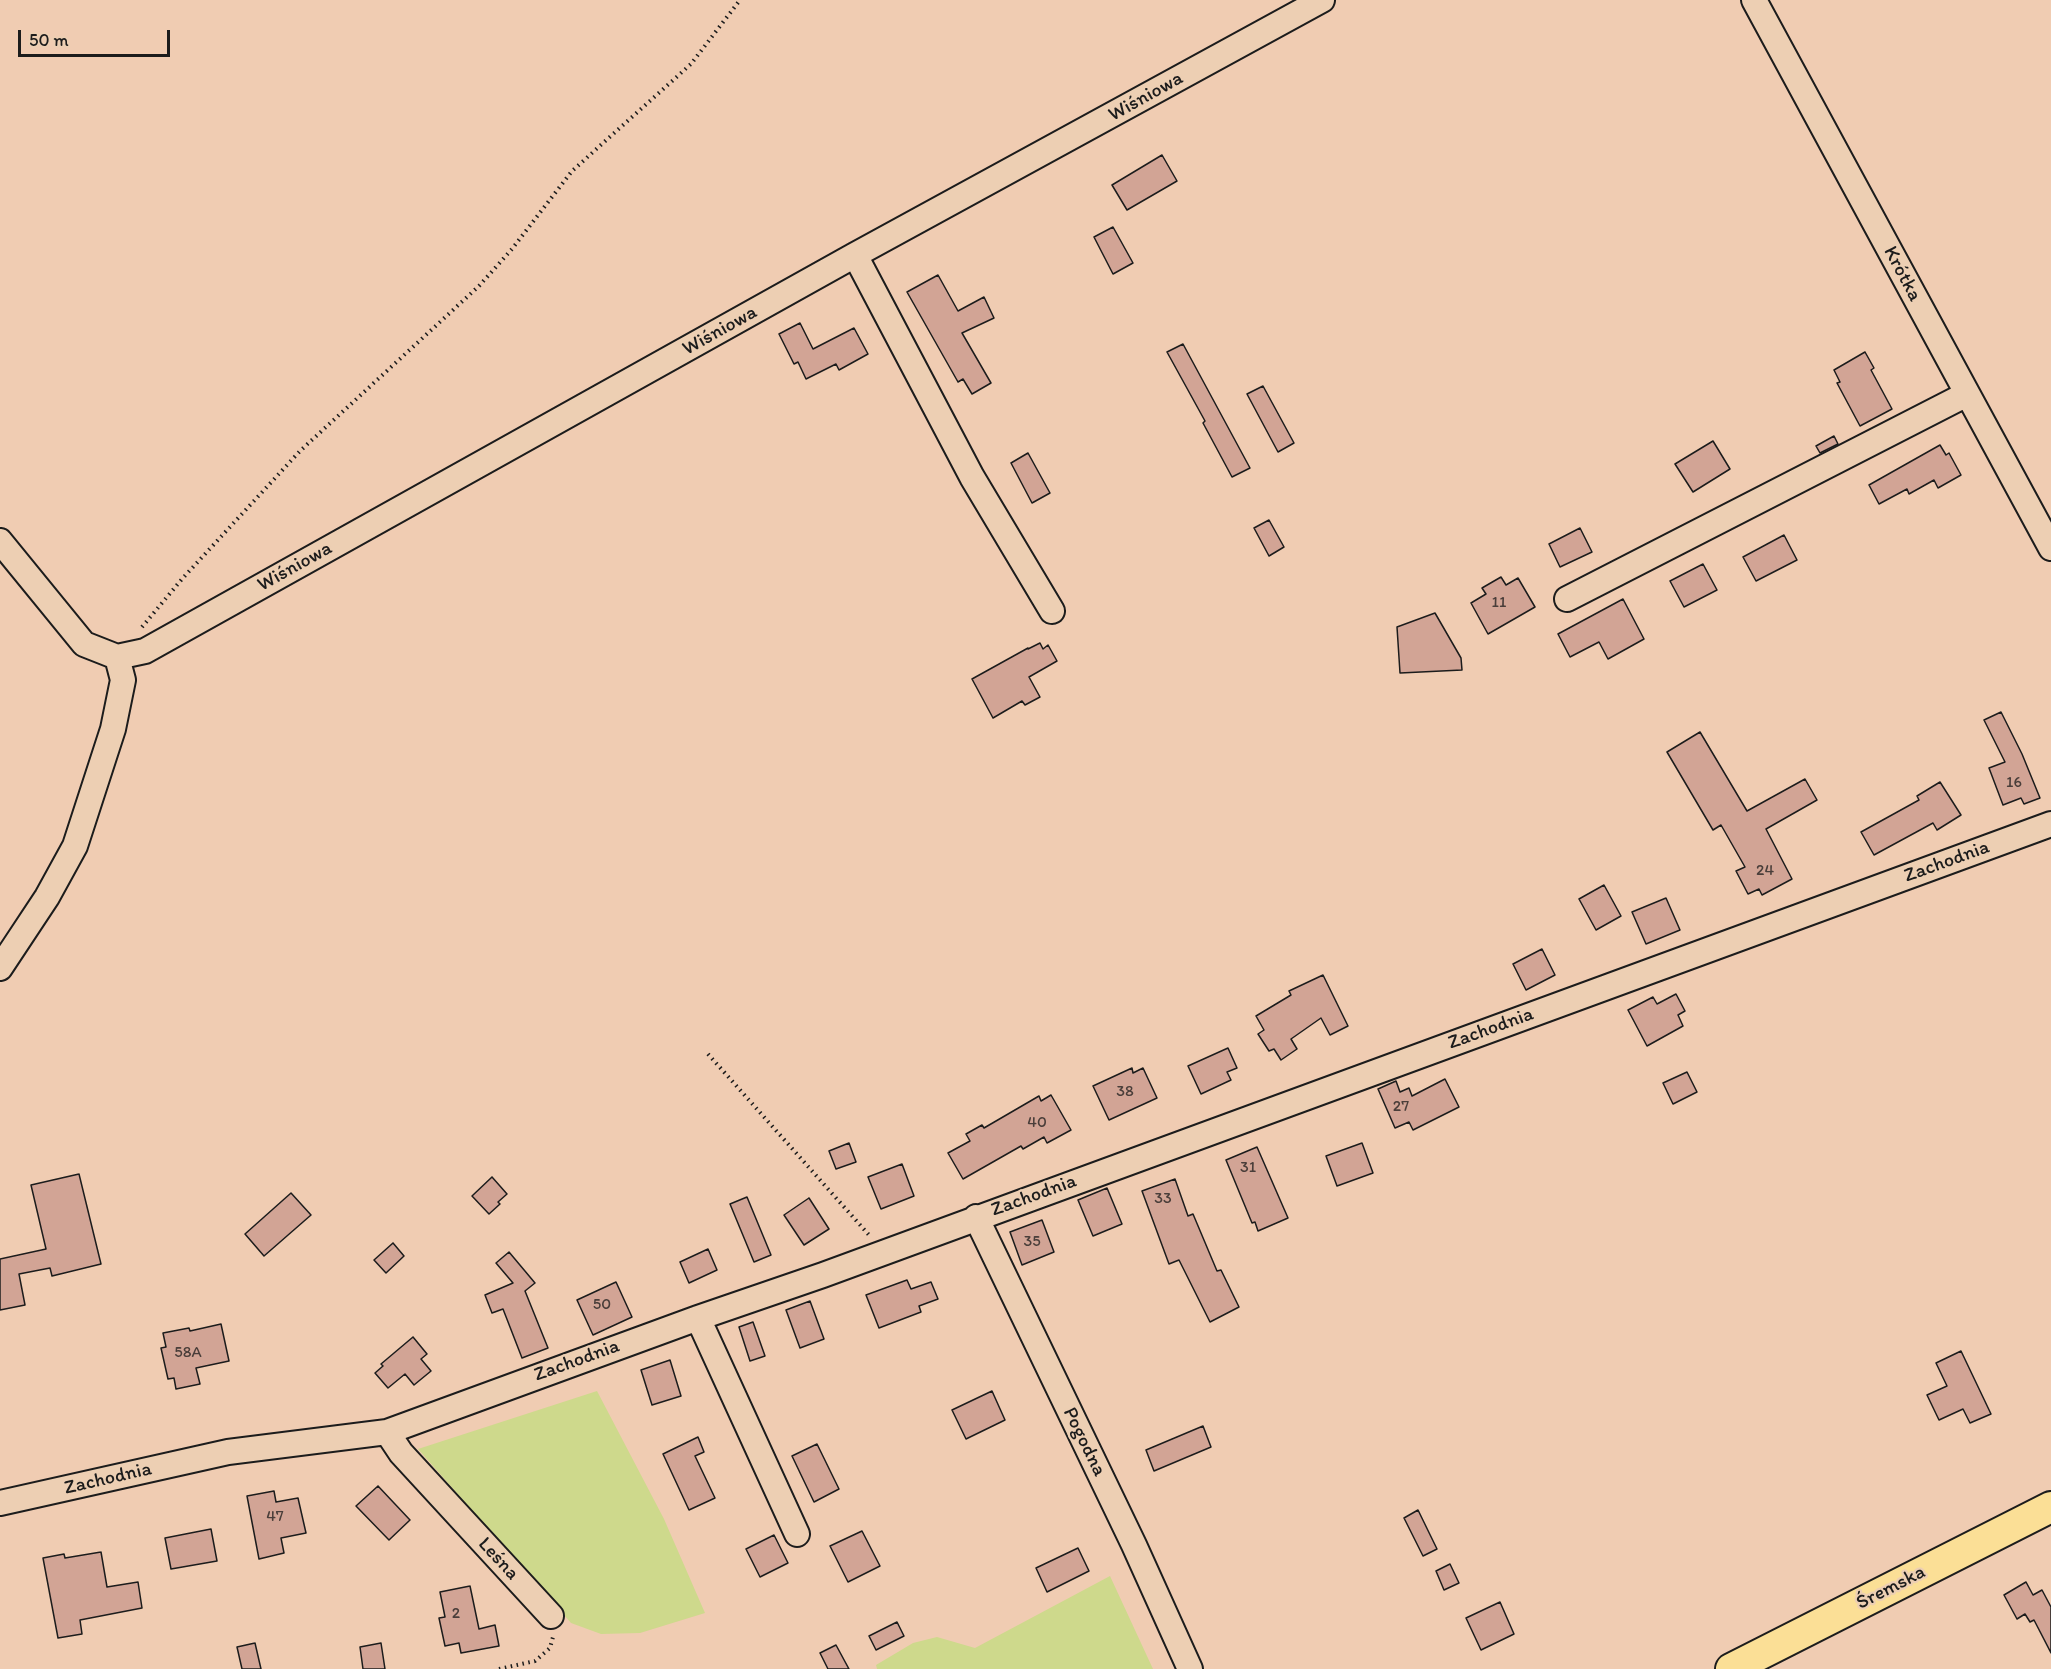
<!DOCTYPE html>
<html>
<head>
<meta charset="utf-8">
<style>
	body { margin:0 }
	#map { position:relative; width:2051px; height:1669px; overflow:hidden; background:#f0ccb2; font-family:Itim,sans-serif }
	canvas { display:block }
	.scale { position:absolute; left:18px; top:30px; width:152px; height:27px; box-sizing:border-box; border:3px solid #1c1c1c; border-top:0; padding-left:8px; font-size:18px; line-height:21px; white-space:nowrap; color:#1c1c1c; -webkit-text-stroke:4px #edcfb3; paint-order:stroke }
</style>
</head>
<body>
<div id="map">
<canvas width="2051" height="1669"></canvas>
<div class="scale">50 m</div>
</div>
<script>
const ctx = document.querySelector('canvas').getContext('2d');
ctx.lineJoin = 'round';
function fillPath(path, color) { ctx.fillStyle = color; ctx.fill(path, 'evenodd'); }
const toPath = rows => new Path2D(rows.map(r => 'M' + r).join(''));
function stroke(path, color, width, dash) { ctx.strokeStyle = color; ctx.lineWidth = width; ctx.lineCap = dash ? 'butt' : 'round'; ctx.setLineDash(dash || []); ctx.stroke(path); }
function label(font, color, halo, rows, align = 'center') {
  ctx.font = font + ' Itim,sans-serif'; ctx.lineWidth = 4.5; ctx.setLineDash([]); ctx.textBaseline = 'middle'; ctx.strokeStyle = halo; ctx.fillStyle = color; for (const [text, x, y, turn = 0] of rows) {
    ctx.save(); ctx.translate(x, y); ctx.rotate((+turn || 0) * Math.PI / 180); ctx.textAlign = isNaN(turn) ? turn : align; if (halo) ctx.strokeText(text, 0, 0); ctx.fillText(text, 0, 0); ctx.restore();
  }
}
fillPath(toPath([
	[597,1391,664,1519,705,1613,640,1633,601,1634,571,1623,418,1449],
	[1110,1576,1153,1669,877,1669,876,1665,913,1643,937,1637,975,1648]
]), '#ced98c');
const building = toPath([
	[1162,155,1177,181,1127,210,1112,185,1162,155],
	[1113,227,1133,263,1113,274,1094,237,1113,227],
	[938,275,958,311,984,297,994,318,962,333,991,383,972,394,963,379,958,382,907,292,938,275],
	[800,323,813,349,854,328,868,354,839,370,836,364,806,379,798,362,794,364,779,334,800,323],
	[1183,344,1250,468,1232,477,1203,423,1205,421,1167,352,1183,344],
	[1865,352,1874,368,1871,370,1892,409,1860,426,1837,383,1840,382,1834,370,1865,352],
	[1263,386,1294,443,1278,452,1247,394,1263,386],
	[1834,436,1838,444,1820,453,1816,446,1834,436],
	[1713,441,1730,469,1693,492,1675,464,1713,441],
	[1940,445,1946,455,1949,453,1961,475,1938,488,1934,480,1909,494,1907,489,1879,504,1869,485,1940,445],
	[1028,453,1050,493,1032,503,1011,463,1028,453],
	[1269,520,1284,547,1269,556,1254,528,1269,520],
	[1580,528,1592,552,1560,567,1549,544,1580,528],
	[1784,535,1797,560,1756,581,1743,557,1784,535],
	[1703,564,1717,590,1684,607,1670,581,1703,564],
	[1501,577,1506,585,1518,578,1535,607,1488,634,1471,603,1486,594,1482,588,1501,577],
	[1623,599,1644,639,1608,659,1599,642,1570,657,1558,634,1623,599],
	[1435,613,1461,658,1462,670,1400,673,1397,627,1435,613],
	[1040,643,1043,649,1048,645,1057,661,1029,677,1040,697,1025,705,1022,701,993,718,972,679,1028,648,1028,649,1040,643],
	[2001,712,2022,754,2040,798,2024,804,2021,798,2003,805,1989,768,2005,762,1984,720,2001,712],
	[1700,732,1747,811,1805,779,1817,800,1766,829,1792,879,1762,895,1759,889,1748,894,1736,871,1745,867,1721,825,1713,830,1667,752,1700,732],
	[1940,782,1961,815,1937,830,1933,823,1874,855,1861,832,1919,800,1917,796,1940,782],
	[1604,885,1621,916,1596,930,1579,899,1604,885],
	[1666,898,1680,930,1646,944,1632,912,1666,898],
	[1542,949,1555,975,1526,990,1513,964,1542,949],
	[1323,975,1348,1026,1330,1035,1321,1018,1291,1039,1297,1049,1281,1060,1274,1049,1269,1051,1258,1034,1264,1030,1256,1016,1291,995,1289,991,1323,975],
	[1676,994,1685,1011,1678,1015,1683,1026,1647,1046,1628,1010,1653,997,1657,1004,1676,994],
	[1228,1048,1237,1068,1227,1072,1231,1080,1201,1094,1188,1066,1228,1048],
	[1132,1068,1133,1073,1143,1068,1157,1098,1109,1120,1093,1086,1132,1068],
	[1687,1072,1697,1092,1673,1104,1663,1083,1687,1072],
	[1445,1079,1459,1107,1413,1130,1409,1122,1395,1128,1378,1089,1396,1081,1400,1092,1409,1088,1412,1096,1445,1079],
	[1051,1095,1071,1130,1047,1143,1044,1137,1023,1149,1021,1146,963,1179,948,1153,970,1141,966,1134,982,1125,984,1128,1039,1096,1041,1101,1051,1095],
	[849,1143,856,1162,836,1169,829,1151,849,1143],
	[1362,1143,1373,1173,1337,1186,1326,1156,1362,1143],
	[1257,1147,1288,1218,1258,1231,1255,1222,1252,1223,1226,1160,1257,1147],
	[902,1164,914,1196,881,1209,868,1177,902,1164],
	[79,1174,101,1264,52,1276,50,1268,19,1274,25,1305,0,1310,0,1259,46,1249,31,1185,79,1174],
	[492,1177,507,1194,498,1202,500,1204,489,1214,472,1196,492,1177],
	[1175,1179,1188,1216,1193,1214,1217,1271,1221,1270,1239,1307,1210,1322,1179,1260,1169,1264,1142,1191,1175,1179],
	[1107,1188,1122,1224,1093,1236,1078,1200,1107,1188],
	[291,1193,311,1215,264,1256,245,1234,291,1193],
	[747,1197,771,1255,754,1262,730,1204,747,1197],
	[809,1198,829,1229,804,1245,784,1215,809,1198],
	[1042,1220,1054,1252,1022,1265,1010,1232,1042,1220],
	[393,1243,404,1256,386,1273,374,1260,393,1243],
	[708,1249,717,1270,689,1283,680,1262,708,1249],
	[509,1252,535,1283,525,1291,548,1348,522,1358,503,1309,492,1313,485,1295,513,1283,496,1263,509,1252],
	[907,1280,911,1289,931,1282,938,1299,919,1306,921,1312,879,1328,866,1295,907,1280],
	[616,1282,632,1317,593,1335,577,1300,616,1282],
	[810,1301,824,1339,800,1348,786,1310,810,1301],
	[753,1322,765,1356,750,1361,739,1327,753,1322],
	[221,1324,229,1361,196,1368,200,1384,176,1389,174,1378,168,1379,161,1348,166,1347,163,1333,189,1328,190,1331,221,1324],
	[413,1337,427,1354,421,1359,431,1371,414,1385,405,1374,388,1388,375,1373,383,1366,381,1364,413,1337],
	[1961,1351,1991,1414,1970,1423,1963,1409,1939,1420,1927,1395,1947,1386,1936,1363,1961,1351],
	[670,1360,681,1396,652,1405,641,1370,670,1360],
	[992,1391,1005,1420,966,1439,952,1410,992,1391],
	[1203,1426,1211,1447,1154,1471,1146,1450,1203,1426],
	[698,1437,704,1452,695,1456,715,1498,689,1510,663,1454,698,1437],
	[817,1444,839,1489,814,1502,792,1456,817,1444],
	[378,1486,410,1520,389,1540,356,1506,378,1486],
	[274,1491,276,1502,298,1498,306,1533,281,1538,284,1553,259,1559,247,1496,274,1491],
	[1418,1510,1437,1549,1423,1556,1404,1518,1418,1510],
	[211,1529,217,1561,171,1569,165,1538,211,1529],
	[862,1531,880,1566,848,1582,830,1546,862,1531],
	[774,1535,788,1563,760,1577,746,1549,774,1535],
	[1078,1548,1089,1571,1047,1592,1036,1568,1078,1548],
	[101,1552,107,1587,138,1582,142,1608,80,1620,82,1634,58,1638,43,1558,64,1554,65,1558,101,1552],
	[1450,1564,1459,1583,1444,1590,1436,1571,1450,1564],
	[2026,1582,2033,1595,2042,1590,2051,1607,2051,1653,2034,1620,2030,1622,2025,1614,2017,1619,2004,1595,2026,1582],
	[470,1586,479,1629,495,1625,499,1646,461,1653,459,1643,445,1646,439,1618,445,1617,440,1592,470,1586],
	[1500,1602,1514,1634,1481,1650,1466,1618,1500,1602],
	[897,1622,904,1636,876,1650,869,1636,897,1622],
	[255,1643,261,1669,242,1669,237,1647,255,1643],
	[381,1643,385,1669,363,1669,360,1647,381,1643],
	[836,1645,849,1669,828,1669,820,1653,836,1645]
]);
fillPath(building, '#d2a495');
stroke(building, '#1c1c1c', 1.5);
const minor = toPath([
	[1754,0,2051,548],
	[855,255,972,477,1052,611],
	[0,541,84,644,117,657],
	[1567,599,1967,394],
	[117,657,145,651,855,255,1322,0],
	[0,968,47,897,75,846,113,729,123,680,117,657],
	[976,1217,1134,1545,1190,1669],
	[698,1318,797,1534],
	[387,1432,401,1453,551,1616],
	[0,1503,228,1452,387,1432,698,1318,823,1275,2051,824]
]);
const major = toPath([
	[1731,1669,2051,1507]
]);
stroke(minor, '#1c1c1c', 28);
stroke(major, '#1c1c1c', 34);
stroke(toPath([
	[142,627,182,579,300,451,479,286,512,249,572,171,691,64,740,0],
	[708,1054,869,1235],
	[499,1669,535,1661,550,1648,553,1637]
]), '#1c1c1c', 4, [1.5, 4.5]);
stroke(minor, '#edcfb3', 24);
stroke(major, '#fbdf96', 30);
label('16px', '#4a3e3a', null, [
	["11",1499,603],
	["16",2014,783],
	["24",1765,871],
	["38",1125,1092],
	["27",1401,1107],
	["40",1037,1123],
	["31",1248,1168],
	["33",1163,1199],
	["35",1032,1242],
	["50",602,1305],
	["58A",188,1353],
	["47",275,1517],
	["2",456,1614]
]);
label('20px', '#1c1c1c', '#edcfb3', [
	["Wiśniowa",1146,97,-29],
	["Krótka",1902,274,62],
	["Wiśniowa",720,331,-29],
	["Wiśniowa",295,567,-29],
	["Zachodnia",1947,862,-20],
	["Zachodnia",1491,1029,-20],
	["Zachodnia",1034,1196,-20],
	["Zachodnia",577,1361,-20],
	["Pogodna",1084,1442,64],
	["Zachodnia",108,1479,-13],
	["Leśna",498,1559,47],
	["Śremska",1891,1588,-27]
]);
</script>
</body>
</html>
